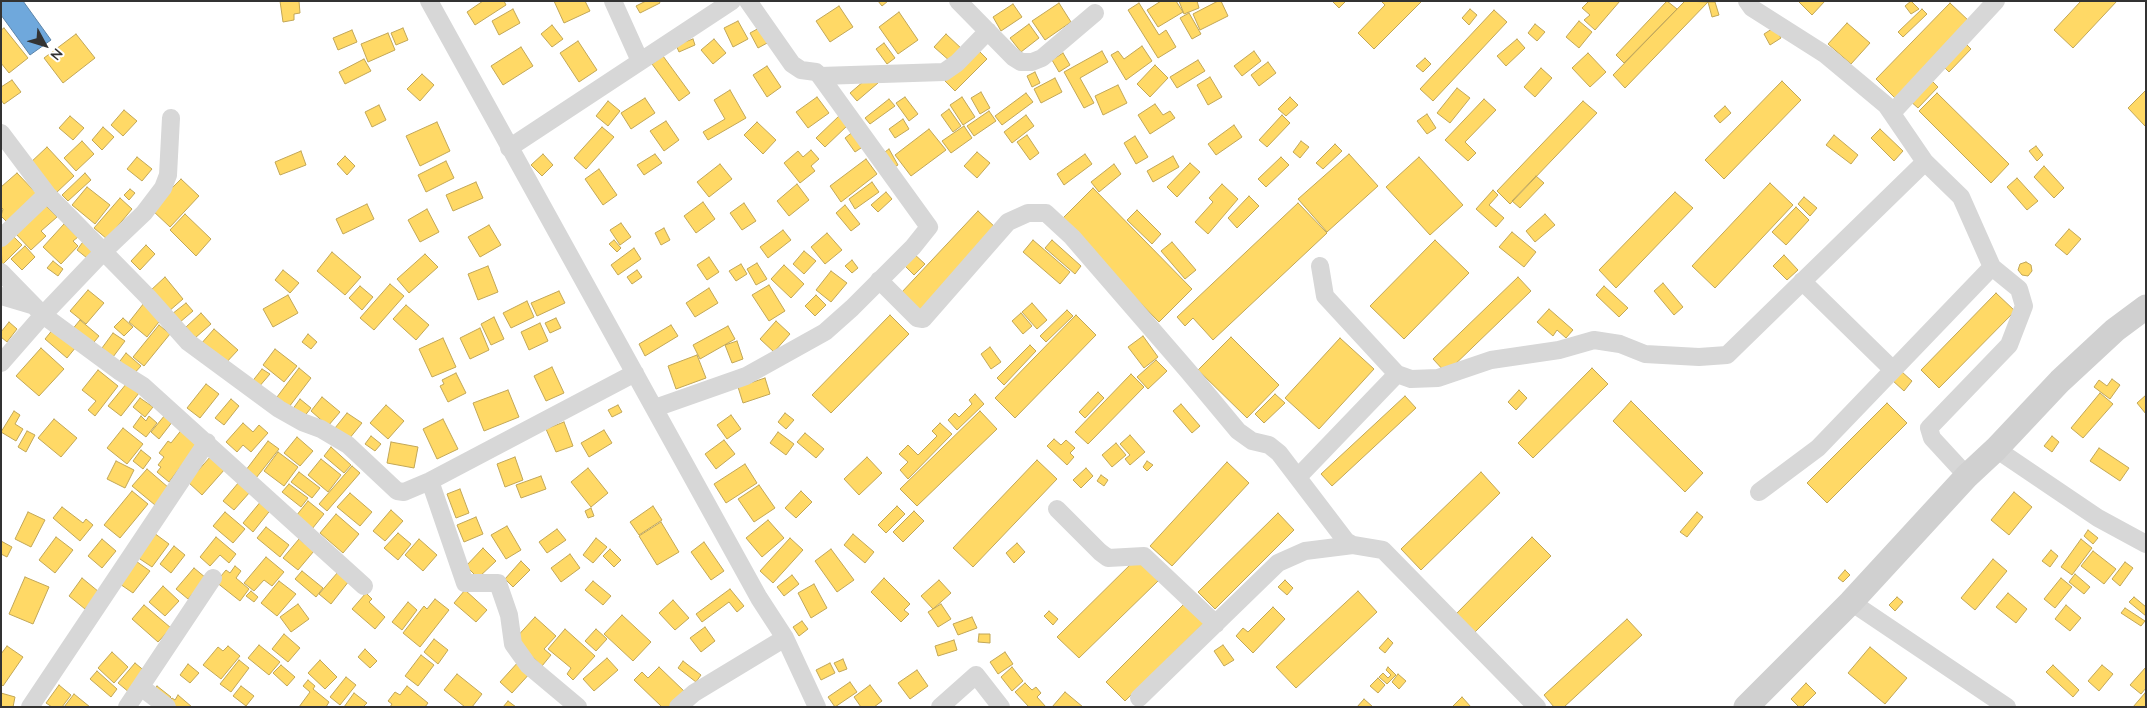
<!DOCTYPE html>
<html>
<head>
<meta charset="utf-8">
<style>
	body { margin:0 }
	#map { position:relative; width:2147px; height:708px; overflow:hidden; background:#fff; font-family:Quicksand,sans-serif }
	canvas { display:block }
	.frame { position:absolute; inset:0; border:2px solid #333; pointer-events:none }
	.north { position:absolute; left:20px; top:20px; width:50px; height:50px; -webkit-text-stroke:4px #fff; paint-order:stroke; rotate:129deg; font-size:14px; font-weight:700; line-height:20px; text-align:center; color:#333 }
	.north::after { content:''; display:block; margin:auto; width:18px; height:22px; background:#333; clip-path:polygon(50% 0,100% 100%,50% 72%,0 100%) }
</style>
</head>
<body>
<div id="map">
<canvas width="2147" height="708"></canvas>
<div class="frame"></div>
<div class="north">N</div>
</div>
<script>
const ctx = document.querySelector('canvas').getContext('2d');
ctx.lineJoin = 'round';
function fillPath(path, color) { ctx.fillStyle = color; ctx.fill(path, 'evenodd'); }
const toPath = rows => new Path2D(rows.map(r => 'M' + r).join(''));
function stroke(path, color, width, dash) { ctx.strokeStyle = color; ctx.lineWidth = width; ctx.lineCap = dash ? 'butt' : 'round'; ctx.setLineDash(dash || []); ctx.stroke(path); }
const homes = toPath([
	[280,1,299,1,300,13,294,14,294,20,283,22,280,1],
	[483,1,504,1,506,5,475,25,467,12,483,1],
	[554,1,585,1,590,11,564,23,554,1],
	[646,1,659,1,660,3,640,13,636,6,646,1],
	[878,1,888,1,882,6,878,1],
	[1161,1,1176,1,1183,12,1158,27,1147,10,1161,1],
	[1179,1,1197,1,1199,8,1184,14,1179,1],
	[1218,1,1221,1,1228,16,1200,30,1193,14,1218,1],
	[1332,1,1346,1,1339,8,1332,1],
	[1381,1,1422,1,1374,49,1358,33,1385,5,1381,1],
	[1589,1,1620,1,1595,30,1584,20,1590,15,1582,8,1589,1],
	[1667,1,1677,9,1624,63,1616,55,1667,1],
	[1685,1,1708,2,1625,88,1613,75,1685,1],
	[1798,1,1825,1,1812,15,1798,1],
	[1911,1,1919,9,1911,14,1905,6,1911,1],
	[2081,1,2117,1,2073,48,2054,30,2081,1],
	[1708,2,1715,2,1719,15,1712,17,1708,2],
	[1059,3,1071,22,1045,40,1032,21,1059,3],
	[1139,3,1159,35,1166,30,1176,47,1158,58,1128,10,1139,3],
	[1950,3,1970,22,1895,98,1876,79,1950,3],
	[1013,4,1022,17,1001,31,993,17,1013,4],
	[839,6,853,27,830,42,816,21,839,6],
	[513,9,520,23,499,35,492,21,513,9],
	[1470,9,1477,15,1469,25,1462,18,1470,9],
	[1922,9,1927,14,1903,37,1898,32,1922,9],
	[1494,10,1507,22,1433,101,1420,89,1494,10],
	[899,12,918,40,898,54,879,27,899,12],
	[1189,13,1201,34,1192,39,1180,18,1189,13],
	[738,21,748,39,733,47,724,28,738,21],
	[1579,21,1592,32,1579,48,1566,37,1579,21],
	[1847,23,1870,43,1851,64,1828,44,1847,23],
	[1029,24,1039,38,1021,52,1010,38,1029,24],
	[1535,24,1545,32,1537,41,1528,33,1535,24],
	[552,25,563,39,552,47,541,34,552,25],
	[761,27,769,42,758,48,750,33,761,27],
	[1775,27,1781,38,1770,45,1764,34,1775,27],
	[4,28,28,58,9,73,1,63,1,30,4,28],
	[403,28,408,40,396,45,391,33,403,28],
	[352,30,357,42,338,50,333,38,352,30],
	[388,33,395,50,368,62,361,44,388,33],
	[76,34,95,58,63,83,44,58,76,34],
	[946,34,963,50,951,62,934,47,946,34],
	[693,39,695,45,679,52,676,45,693,39],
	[714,39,726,53,713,64,701,50,714,39],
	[1517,39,1525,48,1506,66,1497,56,1517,39],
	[578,41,597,70,579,82,560,53,578,41],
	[884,43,895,58,887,64,876,49,884,43],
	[1965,43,1971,49,1949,72,1943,66,1965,43],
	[1142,46,1152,61,1126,80,1111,55,1118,51,1124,59,1142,46],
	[521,47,533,66,503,85,491,66,521,47],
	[977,49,987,59,955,91,945,81,977,49],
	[1102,51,1108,62,1080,78,1094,103,1084,108,1064,72,1102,51],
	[1254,51,1261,61,1242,76,1234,66,1254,51],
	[1063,53,1070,65,1059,72,1052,60,1063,53],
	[1588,53,1606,72,1590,87,1572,68,1588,53],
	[663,56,690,93,679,101,652,64,663,56],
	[1425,58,1431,64,1423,72,1416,66,1425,58],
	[364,59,371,71,345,84,339,72,364,59],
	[1198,60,1205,71,1177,88,1170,77,1198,60],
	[1268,62,1276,73,1259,86,1251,75,1268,62],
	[1155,65,1168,78,1150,97,1137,84,1155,65],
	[767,66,781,87,767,97,753,75,767,66],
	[1541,68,1552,78,1535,97,1524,87,1541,68],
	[1035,72,1040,83,1032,87,1027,76,1035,72],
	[422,74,434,85,420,101,407,89,422,74],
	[871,75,878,83,857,101,850,93,871,75],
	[1210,77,1222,97,1208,105,1197,85,1210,77],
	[1055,78,1062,92,1041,103,1034,89,1055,78],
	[1929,78,1938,87,1918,108,1909,100,1929,78],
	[12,80,21,92,4,104,1,100,1,87,12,80],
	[1782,81,1801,100,1724,179,1705,160,1782,81],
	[1118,85,1127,103,1103,115,1095,96,1118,85],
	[1457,88,1470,98,1450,123,1437,113,1457,88],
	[730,90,746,118,708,140,703,132,725,119,714,100,730,90],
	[2146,90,2146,125,2145,126,2128,108,2146,90],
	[981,92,990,108,980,114,971,98,981,92],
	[1026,93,1033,102,1002,125,995,116,1026,93],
	[1937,93,2009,164,1991,183,1919,111,1937,93],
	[817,97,829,113,808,128,796,112,817,97],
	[905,97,918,114,909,121,896,103,905,97],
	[962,97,975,117,963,125,950,105,962,97],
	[1290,97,1298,105,1286,116,1278,109,1290,97],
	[645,98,655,113,631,129,621,113,645,98],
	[889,99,895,106,870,124,865,118,889,99],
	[1484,99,1496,110,1465,142,1476,153,1468,161,1445,140,1484,99],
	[608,101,620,111,608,126,596,116,608,101],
	[1583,101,1597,113,1510,204,1497,191,1583,101],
	[1155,104,1163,115,1170,111,1175,118,1150,134,1138,115,1155,104],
	[379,105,386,120,372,127,365,112,379,105],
	[1725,106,1731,113,1720,123,1714,116,1725,106],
	[949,109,961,126,953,132,941,115,949,109],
	[124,110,137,121,123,136,111,125,124,110],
	[989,111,996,121,974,136,967,126,989,111],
	[1427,114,1436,128,1427,134,1417,121,1427,114],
	[1026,115,1034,126,1012,143,1004,132,1026,115],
	[1282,115,1290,123,1267,147,1259,140,1282,115],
	[70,116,84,128,73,140,59,128,70,116],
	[839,116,848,125,825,147,816,138,839,116],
	[903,119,909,129,895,138,889,129,903,119],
	[666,121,679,140,664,151,650,131,666,121],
	[437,122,450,151,420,166,406,136,437,122],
	[757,122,776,140,763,154,744,135,757,122],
	[1234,125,1242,137,1216,155,1208,144,1234,125],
	[964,126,972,138,951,153,942,141,964,126],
	[103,127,114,137,102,150,92,140,103,127],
	[602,127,614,137,586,169,574,158,602,127],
	[929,129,946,150,911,176,895,155,929,129],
	[1880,129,1903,151,1894,161,1871,138,1880,129],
	[854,131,864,146,855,152,845,138,854,131],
	[1027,135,1039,153,1030,160,1017,142,1027,135],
	[1834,135,1858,155,1851,164,1826,145,1834,135],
	[1135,136,1148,157,1136,164,1124,143,1135,136],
	[82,141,94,154,76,171,64,158,82,141],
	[1301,141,1309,147,1300,158,1293,152,1301,141],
	[1335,144,1342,151,1323,169,1316,163,1335,144],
	[2036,146,2043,155,2037,161,2029,151,2036,146],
	[47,147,74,176,56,193,29,164,47,147],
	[889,149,898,165,891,169,882,154,889,149],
	[811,150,819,159,811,166,815,171,800,183,784,163,798,151,803,157,811,150],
	[301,151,306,165,280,175,275,162,301,151],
	[977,152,990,163,977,178,964,166,977,152],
	[543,154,553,165,542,176,531,165,543,154],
	[655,154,662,163,644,175,637,165,655,154],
	[1085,154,1092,164,1064,185,1057,174,1085,154],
	[1349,154,1378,186,1327,232,1298,199,1349,154],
	[345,156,355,166,347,175,337,164,345,156],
	[1173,156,1179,167,1153,182,1147,171,1173,156],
	[137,157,152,169,142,181,127,169,137,157],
	[1281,157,1289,165,1266,187,1258,179,1281,157],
	[1419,157,1463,205,1430,235,1386,187,1419,157],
	[866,159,877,174,841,202,830,186,866,159],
	[446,161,454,178,426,192,418,175,446,161],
	[1190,163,1200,172,1177,197,1167,187,1190,163],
	[720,164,732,179,709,197,697,182,720,164],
	[1114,164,1121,174,1099,192,1091,182,1114,164],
	[2044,166,2064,188,2054,198,2034,177,2044,166],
	[599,169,617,195,603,205,585,179,599,169],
	[17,173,37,194,9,224,1,216,3,209,1,207,1,187,17,173],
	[85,173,91,180,68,201,62,195,85,173],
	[1536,176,1544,183,1520,208,1512,201,1536,176],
	[2017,178,2038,201,2027,210,2007,187,2017,178],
	[181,179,199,196,170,227,151,209,181,179],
	[476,182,483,198,453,211,446,195,476,182],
	[872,182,879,192,855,209,849,199,872,182],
	[1770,183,1793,205,1715,288,1692,266,1770,183],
	[797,184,809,200,789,216,777,201,797,184],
	[1222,184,1238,199,1208,234,1195,222,1213,202,1209,198,1222,184],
	[87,187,110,205,95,224,72,205,87,187],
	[1093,188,1192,289,1159,322,1060,221,1093,188],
	[130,189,135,193,129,200,124,195,130,189],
	[1493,190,1498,195,1489,205,1504,218,1496,227,1476,209,1493,190],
	[886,192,892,199,878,212,871,205,886,192],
	[1675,192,1693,208,1616,288,1599,270,1675,192],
	[1249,196,1259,206,1237,228,1228,218,1249,196],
	[1804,197,1817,208,1810,216,1798,204,1804,197],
	[120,198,132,209,107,239,94,228,120,198],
	[703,202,715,219,696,233,684,216,703,202],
	[744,203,756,221,742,230,730,213,744,203],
	[1298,203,1327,233,1213,340,1193,318,1185,326,1177,317,1298,203],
	[367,204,374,219,343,234,336,219,367,204],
	[845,205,860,224,851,231,836,213,845,205],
	[46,206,57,217,41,231,46,236,31,250,16,234,46,206],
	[1796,207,1809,220,1786,245,1772,232,1796,207],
	[427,209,439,232,420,242,408,220,427,209],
	[1137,210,1161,234,1152,244,1127,220,1137,210],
	[978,211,997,229,920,311,901,293,978,211],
	[185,214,211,239,196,256,170,230,185,214],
	[1545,214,1555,225,1535,242,1526,231,1545,214],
	[621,223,631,237,620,245,610,230,621,223],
	[64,224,78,237,73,241,78,246,61,264,43,247,64,224],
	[489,225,501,245,480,257,468,237,489,225],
	[664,228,670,240,661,245,655,233,664,228],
	[2069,229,2081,239,2067,255,2055,245,2069,229],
	[783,230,791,240,768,258,760,247,783,230],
	[1512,232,1536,252,1524,267,1499,247,1512,232],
	[827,233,842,250,825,264,811,247,827,233],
	[11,234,22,245,2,265,1,244,11,234],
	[85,239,95,247,87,258,77,250,85,239],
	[614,240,621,248,617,252,609,244,614,240],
	[1033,240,1070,272,1060,284,1023,252,1033,240],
	[1052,240,1081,266,1075,274,1045,248,1052,240],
	[1435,240,1469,273,1404,339,1370,306,1435,240],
	[1172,242,1196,270,1185,279,1161,251,1172,242],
	[146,245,155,254,140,270,131,261,146,245],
	[25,246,35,257,22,270,11,259,25,246],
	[634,248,641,259,618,275,611,265,634,248],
	[804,251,816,261,804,274,793,264,804,251],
	[332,252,361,277,345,295,317,271,332,252],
	[913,253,925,264,914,275,903,264,913,253],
	[425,254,438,267,409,293,397,279,425,254],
	[1784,255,1798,270,1787,280,1773,266,1784,255],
	[709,257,719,272,707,280,697,265,709,257],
	[852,260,858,268,852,273,845,266,852,260],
	[53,261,63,269,58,276,47,268,53,261],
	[2026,262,2031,265,2032,271,2028,276,2022,275,2018,270,2020,264,2026,262],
	[757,263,767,279,756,285,747,269,757,263],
	[741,264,747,274,736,281,729,271,741,264],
	[784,265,804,284,791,298,771,279,784,265],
	[488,266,498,292,478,300,468,274,488,266],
	[283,270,299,283,290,293,275,280,283,270],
	[637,270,642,277,632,284,627,277,637,270],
	[831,271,847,283,831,302,816,290,831,271],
	[165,277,183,299,168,312,150,291,165,277],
	[1518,277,1531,291,1446,373,1433,359,1518,277],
	[1663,283,1683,307,1674,315,1654,291,1663,283],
	[390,284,404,296,374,330,360,318,390,284],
	[769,285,785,311,769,321,752,295,769,285],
	[360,286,373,297,362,310,349,298,360,286],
	[1604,286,1628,308,1619,317,1596,295,1604,286],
	[709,288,718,303,695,317,686,303,709,288],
	[88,290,104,303,86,324,70,311,88,290],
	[559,291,565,303,537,316,531,303,559,291],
	[1996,293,2015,311,1939,388,1921,370,1996,293],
	[288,295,298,313,273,327,263,309,288,295],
	[816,295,826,305,815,316,805,306,816,295],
	[527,301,534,317,511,328,503,313,527,301],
	[144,303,162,318,147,337,129,322,144,303],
	[186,303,193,311,179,323,172,314,186,303],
	[1032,303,1047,320,1037,329,1022,312,1032,303],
	[406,305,429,325,416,340,393,319,406,305],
	[1549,309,1573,330,1566,338,1557,330,1553,336,1537,322,1549,309],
	[1067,310,1073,316,1046,342,1040,336,1067,310],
	[201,313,211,324,195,338,186,327,201,313],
	[1021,313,1032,326,1023,334,1012,321,1021,313],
	[890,315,909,334,831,413,812,395,890,315],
	[1076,315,1096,335,1015,418,995,398,1076,315],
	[494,317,504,339,491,345,481,324,494,317],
	[123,318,133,327,124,336,114,327,123,318],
	[556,318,561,328,550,333,545,323,556,318],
	[80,320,99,336,90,347,71,331,80,320],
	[776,321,790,334,774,352,760,339,776,321],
	[9,322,17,329,7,342,1,337,1,332,9,322],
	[540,323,548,341,529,350,521,332,540,323],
	[159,325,170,334,144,366,133,357,159,325],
	[671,325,678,336,645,356,639,344,671,325],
	[728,326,735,339,700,359,693,345,728,326],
	[54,328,76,347,67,358,45,339,54,328],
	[480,328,489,350,470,359,460,338,480,328],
	[214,329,238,350,223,366,200,345,214,329],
	[113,333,125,341,113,357,102,348,113,333],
	[308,334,317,342,311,349,302,342,308,334],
	[1143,336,1158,357,1144,368,1128,347,1143,336],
	[1231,337,1279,385,1247,418,1198,370,1231,337],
	[443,338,456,367,432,377,419,349,443,338],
	[1340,338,1374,369,1319,429,1285,398,1340,338],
	[737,341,743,359,732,363,725,345,737,341],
	[1030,345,1036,351,1004,385,997,378,1030,345],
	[990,347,1001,362,991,369,981,354,990,347],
	[41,348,64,369,39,396,16,376,41,348],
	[275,349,297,366,284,382,263,365,275,349],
	[126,353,141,366,131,377,117,365,126,353],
	[697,355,706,378,676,389,668,366,697,355],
	[1156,360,1167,371,1148,389,1137,377,1156,360],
	[552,367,564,393,546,401,534,376,552,367],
	[299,368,311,378,289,407,277,397,299,368],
	[1592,368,1608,384,1533,458,1518,443,1592,368],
	[262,369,270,374,258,388,251,383,262,369],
	[98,370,118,386,95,416,88,410,96,401,82,390,98,370],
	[1901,371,1912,381,1904,391,1892,380,1901,371],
	[456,373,466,393,448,402,440,386,444,384,442,380,456,373],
	[1131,374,1144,387,1088,444,1075,432,1131,374],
	[765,378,770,394,743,403,738,387,765,378],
	[2112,379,2120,385,2110,399,2094,387,2099,380,2107,386,2112,379],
	[127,383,139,393,121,416,108,406,127,383],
	[206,384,219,394,200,418,187,408,206,384],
	[508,390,519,417,484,431,473,403,508,390],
	[1519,390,1527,398,1516,410,1508,402,1519,390],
	[1098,392,1104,398,1085,418,1079,412,1098,392],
	[2100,393,2113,404,2083,438,2071,428,2100,393],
	[975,394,984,404,957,430,948,420,955,413,959,417,972,404,969,400,975,394],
	[1275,394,1285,403,1264,423,1255,414,1275,394],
	[2146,395,2146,414,2137,403,2146,395],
	[1405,396,1416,408,1332,486,1321,474,1405,396],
	[322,397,340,412,328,426,311,411,322,397],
	[140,398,153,407,145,417,133,407,140,398],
	[231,399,239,406,224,425,215,418,231,399],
	[300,399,311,408,303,418,292,410,300,399],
	[1631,401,1703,473,1685,492,1613,421,1631,401],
	[1887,403,1907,423,1827,503,1807,483,1887,403],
	[1181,404,1200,426,1192,433,1173,411,1181,404],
	[386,405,404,421,388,439,370,423,386,405],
	[618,405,622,412,612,417,608,410,618,405],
	[14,411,20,415,15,424,23,429,16,441,1,432,14,411],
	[980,411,997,429,917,506,900,489,980,411],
	[347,413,362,423,349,439,335,428,347,413],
	[785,413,794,420,786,429,778,422,785,413],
	[165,415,173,421,159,439,151,432,165,415],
	[731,415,741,429,727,439,717,425,731,415],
	[141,416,146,421,149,416,157,423,146,437,133,427,141,416],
	[54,419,77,438,61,457,38,438,54,419],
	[443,419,458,449,437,459,423,429,443,419],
	[564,422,573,446,556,452,546,429,564,422],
	[243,423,253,432,259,425,268,433,251,452,243,445,237,452,226,442,243,423],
	[940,423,952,434,908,479,900,470,908,462,899,454,908,445,918,455,937,436,932,431,940,423],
	[123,428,143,444,127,464,107,448,123,428],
	[183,428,200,441,169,482,157,472,161,467,158,465,164,457,159,453,168,441,171,443,183,428],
	[604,430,612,443,589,457,581,443,604,430],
	[27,431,35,435,26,452,18,447,27,431],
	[778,432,794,444,786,455,770,443,778,432],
	[805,433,824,449,816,458,797,442,805,433],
	[1130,435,1145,452,1130,465,1125,459,1130,455,1120,444,1130,435],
	[371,436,381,444,375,451,365,444,371,436],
	[2052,436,2059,442,2052,452,2044,446,2052,436],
	[297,437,313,451,300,466,284,453,297,437],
	[1054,439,1061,445,1066,440,1075,448,1070,453,1074,457,1067,465,1047,446,1054,439],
	[724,440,735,454,716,469,705,454,724,440],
	[268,441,279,449,256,478,246,470,268,441],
	[391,442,418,447,414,468,387,463,391,442],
	[1116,443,1126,455,1112,467,1102,455,1116,443],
	[331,447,351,465,344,473,324,456,331,447],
	[2099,448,2129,468,2120,481,2090,461,2099,448],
	[141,450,151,458,143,469,133,461,141,450],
	[278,452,298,467,284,486,264,471,278,452],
	[211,456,225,469,202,495,188,482,211,456],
	[515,457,523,480,505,487,497,464,515,457],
	[867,457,882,473,859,495,844,479,867,457],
	[321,459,341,475,328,492,308,475,321,459],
	[1037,460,1057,479,973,567,953,548,1037,460],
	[116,461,134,470,125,488,107,479,116,461],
	[1147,461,1153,465,1147,471,1143,467,1147,461],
	[1227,462,1249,483,1172,566,1150,546,1227,462],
	[745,464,757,483,726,503,714,484,745,464],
	[352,466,360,473,327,511,319,504,352,466],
	[588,468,608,493,591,507,571,482,588,468],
	[1086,468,1093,476,1081,488,1073,480,1086,468],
	[147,469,169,488,155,505,132,486,147,469],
	[299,472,320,488,312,498,291,482,299,472],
	[1481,472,1500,493,1421,570,1401,549,1481,472],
	[1101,475,1108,480,1104,486,1097,481,1101,475],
	[541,476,546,489,521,498,516,485,541,476],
	[239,482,250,492,234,510,223,501,239,482],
	[289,484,308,498,301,507,282,492,289,484],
	[759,485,775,508,754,522,738,499,759,485],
	[460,489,469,513,456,518,447,494,460,489],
	[132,491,148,504,120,538,104,525,132,491],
	[801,491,812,502,796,518,785,508,801,491],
	[2014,492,2032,507,2009,535,1991,520,2014,492],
	[350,493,372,512,360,526,337,507,350,493],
	[262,500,272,508,253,532,243,523,262,500],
	[308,501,324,514,312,529,296,516,308,501],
	[653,506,662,520,639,535,630,522,653,506],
	[897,506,905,514,886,533,878,525,897,506],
	[62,507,83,523,86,519,93,525,80,541,53,518,62,507],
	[591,508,594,516,588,518,585,511,591,508],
	[391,510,403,521,385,541,373,531,391,510],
	[914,511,924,521,903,542,893,532,914,511],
	[28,512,45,520,31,547,15,539,28,512],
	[225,512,245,529,233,543,213,526,225,512],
	[1697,512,1703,517,1687,537,1680,532,1697,512],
	[1278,513,1294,530,1215,609,1198,592,1278,513],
	[336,514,359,534,343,553,320,533,336,514],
	[476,517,483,534,464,542,457,525,476,517],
	[768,520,784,538,762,557,746,538,768,520],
	[661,522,679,552,657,565,639,536,661,522],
	[507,526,521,550,506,559,491,535,507,526],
	[266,527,289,545,280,557,257,538,266,527],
	[557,529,566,540,547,553,539,542,557,529],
	[2088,530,2098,538,2093,544,2084,536,2088,530],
	[154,533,169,544,152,567,137,557,154,533],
	[398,533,411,544,398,560,384,548,398,533],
	[853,534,874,552,865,563,844,545,853,534],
	[56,537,73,550,55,573,39,560,56,537],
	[216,537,236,554,229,563,220,555,210,566,200,557,216,537],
	[1532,537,1551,556,1473,634,1454,616,1532,537],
	[596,538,607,547,593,563,583,555,596,538],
	[790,538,803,550,773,583,760,571,790,538],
	[102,539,116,551,102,568,88,556,102,539],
	[299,539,314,551,298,570,283,558,299,539],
	[419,539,437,555,423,571,405,555,419,539],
	[2081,539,2092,548,2072,575,2061,567,2081,539],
	[1,541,12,547,7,557,1,554,1,541],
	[704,542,724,571,711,580,691,552,704,542],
	[1017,543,1025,552,1014,563,1006,553,1017,543],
	[174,546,185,555,171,573,160,564,174,546],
	[483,548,496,561,478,578,466,566,483,548],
	[610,549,621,560,614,567,603,556,610,549],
	[831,549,854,580,837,592,815,561,831,549],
	[2051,550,2058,556,2050,567,2042,561,2051,550],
	[2093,551,2116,569,2104,584,2081,566,2093,551],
	[570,554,580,568,561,582,551,568,570,554],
	[266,557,284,572,272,586,264,580,254,591,244,583,266,557],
	[1137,558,1158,581,1079,658,1057,637,1137,558],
	[133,559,150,571,133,593,117,582,133,559],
	[1993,559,2007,571,1975,610,1961,598,1993,559],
	[521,561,530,570,513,587,505,579,521,561],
	[2125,562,2133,568,2120,586,2112,579,2125,562],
	[235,566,241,571,236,578,249,589,240,601,216,582,226,570,230,573,235,566],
	[194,568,206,578,188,599,176,589,194,568],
	[1845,570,1850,575,1843,582,1838,578,1845,570],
	[302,571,323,588,316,597,295,579,302,571],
	[338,572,349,581,331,604,319,594,338,572],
	[2075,574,2090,587,2084,594,2069,582,2075,574],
	[792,575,799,584,784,596,777,587,792,575],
	[25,577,49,587,33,624,9,614,25,577],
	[82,578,99,592,85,609,69,596,82,578],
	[884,578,910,604,904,610,909,614,901,622,871,592,884,578],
	[2061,578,2072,587,2055,608,2044,599,2061,578],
	[939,580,951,593,933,609,921,596,939,580],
	[1285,580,1293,588,1287,595,1278,587,1285,580],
	[279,581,296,594,277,616,261,603,279,581],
	[593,581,611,596,603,605,585,590,593,581],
	[814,584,827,608,811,618,798,593,814,584],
	[163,586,179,601,165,616,149,602,163,586],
	[730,589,744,606,737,612,729,602,702,622,696,614,730,589],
	[465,590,487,610,476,622,454,603,465,590],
	[251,591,258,597,254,602,246,596,251,591],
	[1358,591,1377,612,1296,688,1276,667,1358,591],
	[366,593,372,599,369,602,385,617,375,629,352,609,366,593],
	[2008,593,2027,609,2016,623,1996,607,2008,593],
	[1897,597,1903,602,1895,611,1889,605,1897,597],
	[2134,597,2146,607,2146,616,2129,602,2134,597],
	[435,599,449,610,420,647,403,633,424,606,427,609,435,599],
	[673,600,689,618,675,630,659,613,673,600],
	[408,602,417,610,402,630,392,622,408,602],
	[1186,602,1205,622,1125,701,1106,682,1186,602],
	[298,604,309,619,291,632,280,617,298,604],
	[941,604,951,619,938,627,928,612,941,604],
	[144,605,171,628,158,642,132,619,144,605],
	[2066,605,2081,618,2070,631,2055,619,2066,605],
	[1273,607,1285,619,1253,653,1236,636,1243,628,1248,632,1273,607],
	[2125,608,2145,621,2141,626,2121,613,2125,608],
	[1049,611,1058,619,1053,625,1044,616,1049,611],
	[622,615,651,642,633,661,604,634,622,615],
	[535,617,556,636,544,649,551,655,542,666,514,640,535,617],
	[972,617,977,628,958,635,953,624,972,617],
	[1627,619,1642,635,1564,707,1554,707,1544,695,1627,619],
	[802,621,808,629,799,636,793,627,802,621],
	[705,627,715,641,701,652,690,638,705,627],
	[565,629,595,656,573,680,567,674,571,668,548,649,565,629],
	[596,629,607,639,596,651,585,641,596,629],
	[284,634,300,648,288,662,272,649,284,634],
	[979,634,990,634,990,643,978,642,979,634],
	[1388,638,1393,643,1385,653,1379,648,1388,638],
	[434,639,448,650,438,664,424,652,434,639],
	[954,640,957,650,938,656,935,646,954,640],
	[259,645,280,662,269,675,248,658,259,645],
	[1223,645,1234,660,1224,666,1214,651,1223,645],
	[7,646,23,657,3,686,1,684,1,654,7,646],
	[228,646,240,656,221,679,203,665,218,647,223,651,228,646],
	[1870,647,1907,678,1885,704,1848,673,1870,647],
	[365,649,377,661,370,668,358,657,365,649],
	[112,652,128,667,114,683,98,668,112,652],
	[1005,652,1013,664,998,674,990,662,1005,652],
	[421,655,434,665,418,686,405,676,421,655],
	[607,658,618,670,594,691,583,679,607,658],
	[843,659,847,669,839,672,834,663,843,659],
	[239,660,249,668,231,692,220,684,239,660],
	[320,660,337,677,325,689,308,673,320,660],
	[520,660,532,671,512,693,500,682,520,660],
	[683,661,701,675,696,682,678,668,683,661],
	[135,663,147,673,130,693,118,683,135,663],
	[830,663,835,673,821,680,816,670,830,663],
	[188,664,199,673,190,683,180,675,188,664],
	[281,665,295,677,287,686,273,673,281,665],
	[2053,665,2079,690,2073,697,2046,672,2053,665],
	[2102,665,2113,674,2099,691,2088,681,2102,665],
	[659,667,685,692,670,707,662,707,634,680,642,672,648,678,659,667],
	[1012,667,1023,681,1012,691,1001,677,1012,667],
	[1388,667,1396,675,1387,684,1379,677,1383,673,1388,678,1391,675,1386,670,1388,667],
	[2146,667,2146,688,2141,694,2130,685,2146,667],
	[917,670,928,686,910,699,898,683,917,670],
	[97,671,117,689,111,697,90,679,97,671],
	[457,674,482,694,472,707,465,707,444,690,457,674],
	[1398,674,1406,681,1399,689,1392,682,1398,674],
	[346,677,356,685,340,705,330,697,346,677],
	[1378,678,1385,685,1378,693,1370,686,1378,678],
	[308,680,315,686,313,689,329,702,326,707,299,707,310,692,303,686,308,680],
	[850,682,857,692,835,707,828,697,850,682],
	[1025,683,1032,690,1036,687,1041,693,1037,697,1046,707,1029,707,1015,692,1025,683],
	[1806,683,1816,693,1802,707,1799,707,1791,699,1806,683],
	[59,685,71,695,62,707,52,707,46,703,59,685],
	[870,685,882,701,874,707,861,707,854,697,870,685],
	[157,686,171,697,164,704,151,693,157,686],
	[241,686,254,696,246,706,233,696,241,686],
	[407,686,428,703,425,707,390,707,392,704,388,701,395,692,400,695,407,686],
	[1065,692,1083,707,1052,707,1065,692],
	[1,693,15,697,13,707,1,707,1,693],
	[354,693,367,703,363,707,344,707,354,693],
	[2145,693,2146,707,2133,707,2145,693],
	[74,694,90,707,64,707,74,694],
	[178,695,192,707,174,707,168,702,172,698,175,700,178,695],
	[1462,697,1471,707,1452,707,1462,697],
	[1364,699,1373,707,1357,707,1364,699],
	[508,701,516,707,503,707,508,701]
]);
fillPath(homes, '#ffd966');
stroke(homes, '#c2a757', 1);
const schools = toPath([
	[1,1,23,1,51,40,30,55,1,15,1,1]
]);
fillPath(schools, '#6fa8dc');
stroke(schools, '#5d85a9', 1);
stroke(toPath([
	[429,1,759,598,785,638,817,707],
	[613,1,640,61],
	[958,1,1013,57,1021,62,1032,62,1042,58,1095,13],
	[1747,1,1752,8,1826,55,1886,105,1925,162,1961,197,1992,267,2019,289,2024,306,2009,345,1929,428,1932,438,1967,476],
	[820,76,944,72,957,63,988,31],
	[1892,113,1996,1],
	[1,133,47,194,148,297,188,342,279,409,302,422,321,429,348,445,397,491,404,492,430,481,635,373],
	[509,148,732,1],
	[1,238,47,194],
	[1320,266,1325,296,1397,374,1411,379,1438,378,1491,360,1559,350,1594,340,1620,344,1645,354,1699,357,1727,355,1925,162],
	[1,272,43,315,119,371,143,386,364,586],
	[879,280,917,318,923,319,1008,222,1028,213,1046,213,1072,237,1188,371,1238,431,1252,441,1269,445,1279,453,1346,541,1353,545,1383,550,1537,707],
	[1802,281,1893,370],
	[1,296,32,305],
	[1,363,43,315,104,251,144,213,163,188,168,175,171,118],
	[655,408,746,376,825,332,852,308,913,247,929,227,820,76,816,72,801,70,792,64,748,1],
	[1996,449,2098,518,2146,544],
	[1298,477,1397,374],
	[430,481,465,583,498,583,509,615,513,644,528,665,578,707],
	[1759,492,1818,448,1992,267],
	[1057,509,1100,552,1108,558,1144,556,1216,624],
	[1851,602,2007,707],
	[141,687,167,707],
	[1139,698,1278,563,1305,551,1353,545],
	[30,707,207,442],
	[127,707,213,578],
	[678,707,694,693,785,638],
	[940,707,976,675,1001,707]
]), '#d7d7d7', 18);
stroke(toPath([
	[1746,707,1851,602,1967,476,1996,449,2060,381,2115,330,2146,307]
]), '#d0d0d0', 25);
</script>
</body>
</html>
